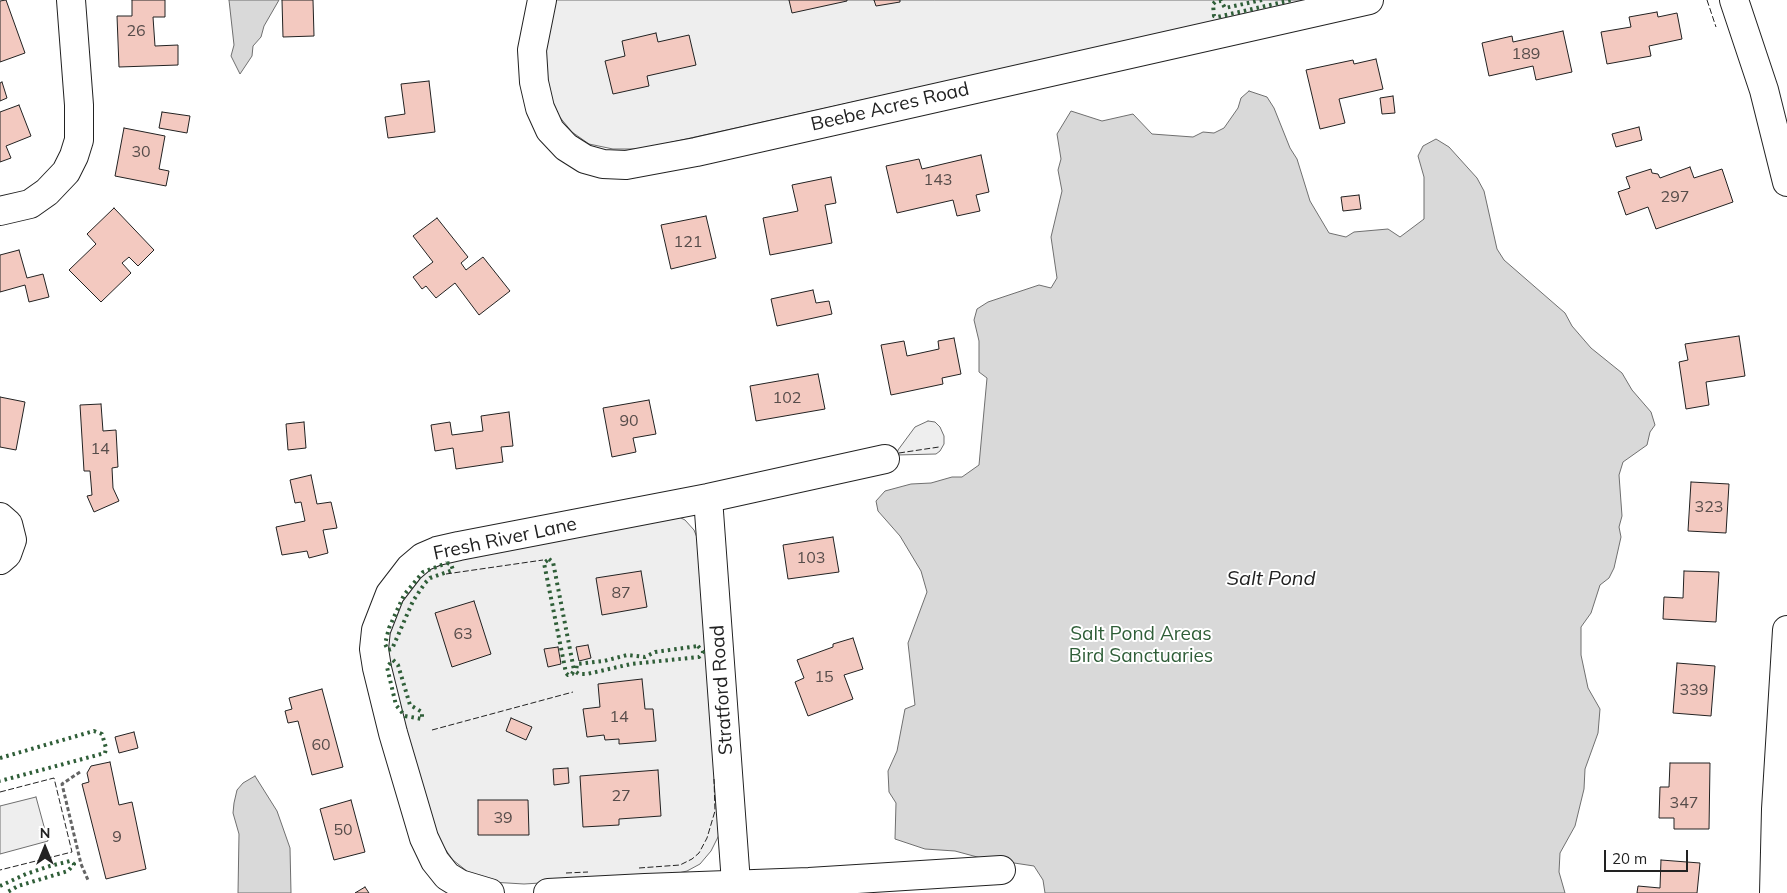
<!DOCTYPE html>
<html>
<head>
<meta charset="utf-8">
<style>
	body { margin:0 }
	#map { position:relative; width:1787px; height:893px; overflow:hidden; background:#fff; font-family:Mulish,sans-serif }
	canvas { display:block }
	.north { position:absolute; left:20px; top:823px; width:50px; height:50px; -webkit-text-stroke:4px #fff; paint-order:stroke; rotate:0deg; font-size:14px; font-weight:700; line-height:20px; text-align:center; color:#222 }
	.north::after { content:''; display:block; margin:auto; width:18px; height:22px; background:#222; clip-path:polygon(50% 0,100% 100%,50% 72%,0 100%) }
	.scale { position:absolute; left:1604px; top:850px; width:84px; height:22px; box-sizing:border-box; border:2px solid #222; border-top:0; padding-left:6px; font-size:15px; line-height:18px; white-space:nowrap; color:#222; -webkit-text-stroke:4px #fff; paint-order:stroke }
</style>
</head>
<body>
<div id="map">
<canvas width="1787" height="893"></canvas>
<div class="north">N</div>
<div class="scale">20 m</div>
</div>
<script>
const ctx = document.querySelector('canvas').getContext('2d');
ctx.lineJoin = 'round';
function fillPath(path, color) { ctx.fillStyle = color; ctx.fill(path, 'evenodd'); }
const toPath = rows => new Path2D(rows.map(r => 'M' + r).join(''));
function stroke(path, color, width, dash) { ctx.strokeStyle = color; ctx.lineWidth = width; ctx.lineCap = dash ? 'butt' : 'round'; ctx.setLineDash(dash || []); ctx.stroke(path); }
function label(font, color, halo, rows, align = 'center') {
  ctx.font = font + ' Mulish,sans-serif'; ctx.lineWidth = 4; ctx.setLineDash([]); ctx.textBaseline = 'middle'; ctx.strokeStyle = halo; ctx.fillStyle = color; for (const [text, x, y, turn = 0] of rows) {
    ctx.save(); ctx.translate(x, y); ctx.rotate((+turn || 0) * Math.PI / 180); ctx.textAlign = isNaN(turn) ? turn : align; if (halo) ctx.strokeText(text, 0, 0); ctx.fillText(text, 0, 0); ctx.restore();
  }
}
const green = toPath([
	[556,0,1313,0,641,149,613,149,589,144,572,132,558,115,548,94,544,49,556,0],
	[928,421,935,422,940,427,944,436,944,444,940,451,936,454,897,455,898,450,915,427,928,421],
	[675,515,685,520,694,530,700,545,719,835,711,851,700,864,687,871,670,875,524,884,491,882,468,872,453,860,440,842,427,813,385,662,389,620,414,577,447,558,675,515],
	[36,797,48,841,0,854,0,806,36,797]
]);
fillPath(green, '#eee');
stroke(green, '#6f6f6f', 1);
const water = toPath([
	[229,0,279,0,264,26,261,37,253,46,252,56,240,74,231,56,234,45,229,0],
	[1249,91,1267,97,1274,108,1290,148,1297,159,1310,201,1329,233,1346,237,1354,232,1388,229,1400,237,1424,219,1424,177,1418,156,1423,146,1436,139,1449,147,1477,178,1484,191,1497,249,1504,260,1565,313,1572,326,1591,348,1622,373,1632,390,1651,412,1655,425,1650,432,1647,445,1623,462,1619,475,1622,516,1619,527,1621,537,1614,568,1609,578,1600,585,1591,613,1581,627,1581,655,1588,688,1600,709,1598,733,1585,769,1584,789,1575,826,1560,853,1559,872,1565,893,1045,893,1043,880,1034,866,981,858,955,851,925,849,895,839,896,803,889,792,888,771,897,751,905,709,915,705,908,643,927,592,921,571,900,536,878,511,876,501,885,491,911,484,931,483,952,477,962,477,979,465,987,378,979,372,979,341,974,320,977,309,988,302,1039,285,1051,288,1057,278,1051,237,1062,191,1058,170,1061,159,1057,134,1071,111,1102,121,1133,114,1152,134,1193,137,1203,132,1214,133,1224,128,1238,108,1241,98,1249,91],
	[255,776,277,811,290,848,291,893,238,893,239,834,233,813,234,803,237,790,243,783,255,776]
]);
fillPath(water, '#d9d9d9');
stroke(water, '#6f6f6f', 1);
const building = toPath([
	[6,0,25,53,0,62,0,1,6,0],
	[132,0,165,0,165,17,153,17,155,46,178,45,178,65,119,67,117,16,132,16,132,0],
	[282,0,313,0,314,36,283,37,282,0],
	[789,0,847,0,847,1,792,13,789,0],
	[874,0,900,0,900,2,876,6,874,0],
	[1657,12,1658,17,1677,13,1682,39,1649,46,1651,56,1607,64,1601,32,1631,27,1629,17,1657,12],
	[1563,31,1572,72,1536,80,1533,66,1489,76,1482,43,1512,36,1513,42,1563,31],
	[656,33,658,42,689,35,696,65,647,76,649,86,613,94,605,61,625,56,622,41,656,33],
	[1376,59,1383,89,1339,99,1345,123,1320,129,1306,70,1353,60,1354,64,1376,59],
	[429,81,435,132,388,138,385,117,405,114,401,84,429,81],
	[2,82,7,98,0,101,0,83,2,82],
	[1393,96,1395,113,1382,114,1380,98,1393,96],
	[19,105,31,136,6,146,11,158,0,162,0,112,19,105],
	[162,112,190,116,187,133,159,128,162,112],
	[1639,127,1642,140,1616,147,1612,134,1639,127],
	[124,128,165,136,159,169,169,171,166,186,115,176,124,128],
	[981,155,989,192,976,195,980,211,957,216,953,200,897,213,886,166,919,159,922,169,981,155],
	[1690,167,1694,178,1722,169,1733,202,1656,229,1648,207,1626,215,1618,192,1630,188,1626,177,1651,169,1652,173,1658,174,1660,178,1690,167],
	[831,177,836,203,825,205,832,243,770,255,763,218,798,211,792,185,831,177],
	[1359,195,1361,209,1343,211,1341,197,1359,195],
	[114,208,154,250,138,266,129,257,122,263,131,273,101,302,69,270,96,244,87,234,114,208],
	[706,216,716,258,671,269,661,225,706,216],
	[437,218,468,257,461,263,466,270,483,257,510,291,479,315,455,283,436,298,426,286,422,289,413,277,433,262,413,236,437,218],
	[19,250,27,278,43,274,49,297,29,302,25,285,0,292,0,255,19,250],
	[813,290,816,303,829,301,832,314,777,326,771,299,813,290],
	[1739,336,1745,376,1706,382,1709,405,1686,409,1679,362,1688,360,1685,344,1739,336],
	[954,338,961,374,942,378,943,384,891,395,881,345,904,341,907,356,939,349,938,341,954,338],
	[818,374,825,409,756,421,750,386,818,374],
	[0,397,25,402,16,450,0,447,0,397],
	[649,400,656,434,633,438,636,452,612,457,603,408,649,400],
	[101,404,103,431,116,430,118,467,112,468,113,488,119,501,94,512,87,496,92,495,90,471,84,471,80,405,101,404],
	[509,412,513,446,501,447,503,462,456,469,453,448,435,451,431,425,450,422,452,435,483,431,481,416,509,412],
	[304,422,306,448,288,450,286,424,304,422],
	[311,475,317,504,331,502,337,528,323,530,328,553,309,558,307,551,282,555,276,527,305,521,301,502,295,503,290,480,311,475],
	[1691,482,1729,484,1726,533,1688,531,1691,482],
	[833,537,839,572,788,579,783,545,833,537],
	[641,571,647,607,602,615,596,578,641,571],
	[1684,571,1719,572,1716,622,1663,619,1664,597,1683,598,1684,571],
	[474,601,491,654,452,667,435,613,474,601],
	[853,638,863,669,844,675,853,699,808,716,795,682,804,678,797,660,833,647,833,644,853,638],
	[588,645,591,658,579,661,576,647,588,645],
	[558,647,561,664,548,667,544,649,558,647],
	[1677,663,1715,666,1711,716,1673,713,1677,663],
	[642,679,645,709,653,709,656,741,619,744,619,739,605,740,604,735,587,737,583,709,600,707,598,684,642,679],
	[322,689,343,767,312,775,298,721,288,723,285,711,292,709,289,698,322,689],
	[511,718,532,727,526,740,506,731,511,718],
	[134,732,138,748,119,753,115,737,134,732],
	[110,762,119,805,132,802,146,869,106,879,82,784,89,782,87,773,91,766,110,762],
	[1670,763,1710,763,1709,829,1674,829,1674,818,1659,818,1660,787,1669,787,1670,763],
	[568,768,569,783,554,785,553,769,568,768],
	[658,770,661,816,619,819,619,825,583,827,580,776,658,770],
	[351,800,365,852,334,860,320,809,351,800],
	[478,800,528,800,529,835,478,835,478,800],
	[1661,860,1700,863,1697,893,1637,893,1638,886,1660,888,1661,860],
	[365,887,369,893,355,893,365,887]
]);
fillPath(building, '#f3c9c0');
stroke(building, '#222', 1);
const minor = toPath([
	[542,0,532,50,534,82,540,108,550,130,566,147,585,159,603,164,626,165,696,152,1369,0],
	[1734,0,1764,90,1787,182],
	[0,211,30,204,47,192,66,172,74,156,79,140,79,105,71,0],
	[708,498,736,883],
	[0,517,8,524,12,540,7,554,0,560],
	[645,888,809,882,1001,870],
	[490,893,460,884,447,876,435,861,424,838,393,733,377,668,374,649,376,630,390,594,410,568,423,557,437,551,459,546,708,498,885,459],
	[548,893,645,888,645,893],
	[1774,893,1776,809,1787,630]
]);
stroke(minor, '#222', 30);
stroke(toPath([
	[80,772,62,784,81,864,88,880]
]), '#646464', 3, [4, 2.5]);
stroke(minor, '#fff', 28);
stroke(toPath([
	[1262,0,1225,8,1221,1,1215,2,1213,4,1214,16,1217,17,1292,0],
	[549,559,553,562,574,670,572,674,568,675,566,673,544,563,549,559],
	[447,563,451,564,453,570,430,578,425,583,413,601,392,649,388,650,385,644,389,628,404,595,423,572,447,563],
	[698,646,703,652,699,657,631,664,587,674,579,674,576,672,577,664,604,661,627,655,645,657,655,652,698,646],
	[393,660,398,665,410,705,422,712,422,719,405,716,396,705,387,667,393,660],
	[0,758,94,731,102,734,106,748,105,753,0,781],
	[0,886,26,874,50,866,70,861,74,864,68,871,18,886,6,893]
]), '#2f5e38', 4, [2.5, 4]);
stroke(toPath([
	[1707,0,1716,27],
	[899,453,939,447],
	[446,574,543,560],
	[432,730,573,692],
	[0,792,54,778,72,852,0,870],
	[639,868,680,865,692,859,699,853,707,838,715,811,714,779],
	[566,873,588,872]
]), '#222', 1, [6, 2.5]);
label('16px', '#564c4a', null, [
	["26",136,31],
	["189",1526,54],
	["30",141,152],
	["143",938,180],
	["297",1675,197],
	["121",688,242],
	["102",787,398],
	["90",629,421],
	["14",100,449],
	["323",1709,507],
	["103",811,558],
	["87",621,593],
	["63",463,634],
	["15",824,677],
	["339",1694,690],
	["14",619,717],
	["60",321,745],
	["27",621,796],
	["347",1684,803],
	["39",503,818],
	["50",343,830],
	["9",117,837]
]);
label('19px', '#222', '#fff', [
	["Beebe Acres Road",890,107,-13],
	["Fresh River Lane",505,539,-12],
	["Stratford Road",722,690,-94]
]);
label('19px', '#2f5e38', '#fff', [
	["Salt Pond Areas",1141,634],
	["Bird Sanctuaries",1141,656]
]);
label('italic 20px', '#222', '#fff', [
	["Salt Pond",1271,579]
]);
</script>
</body>
</html>
